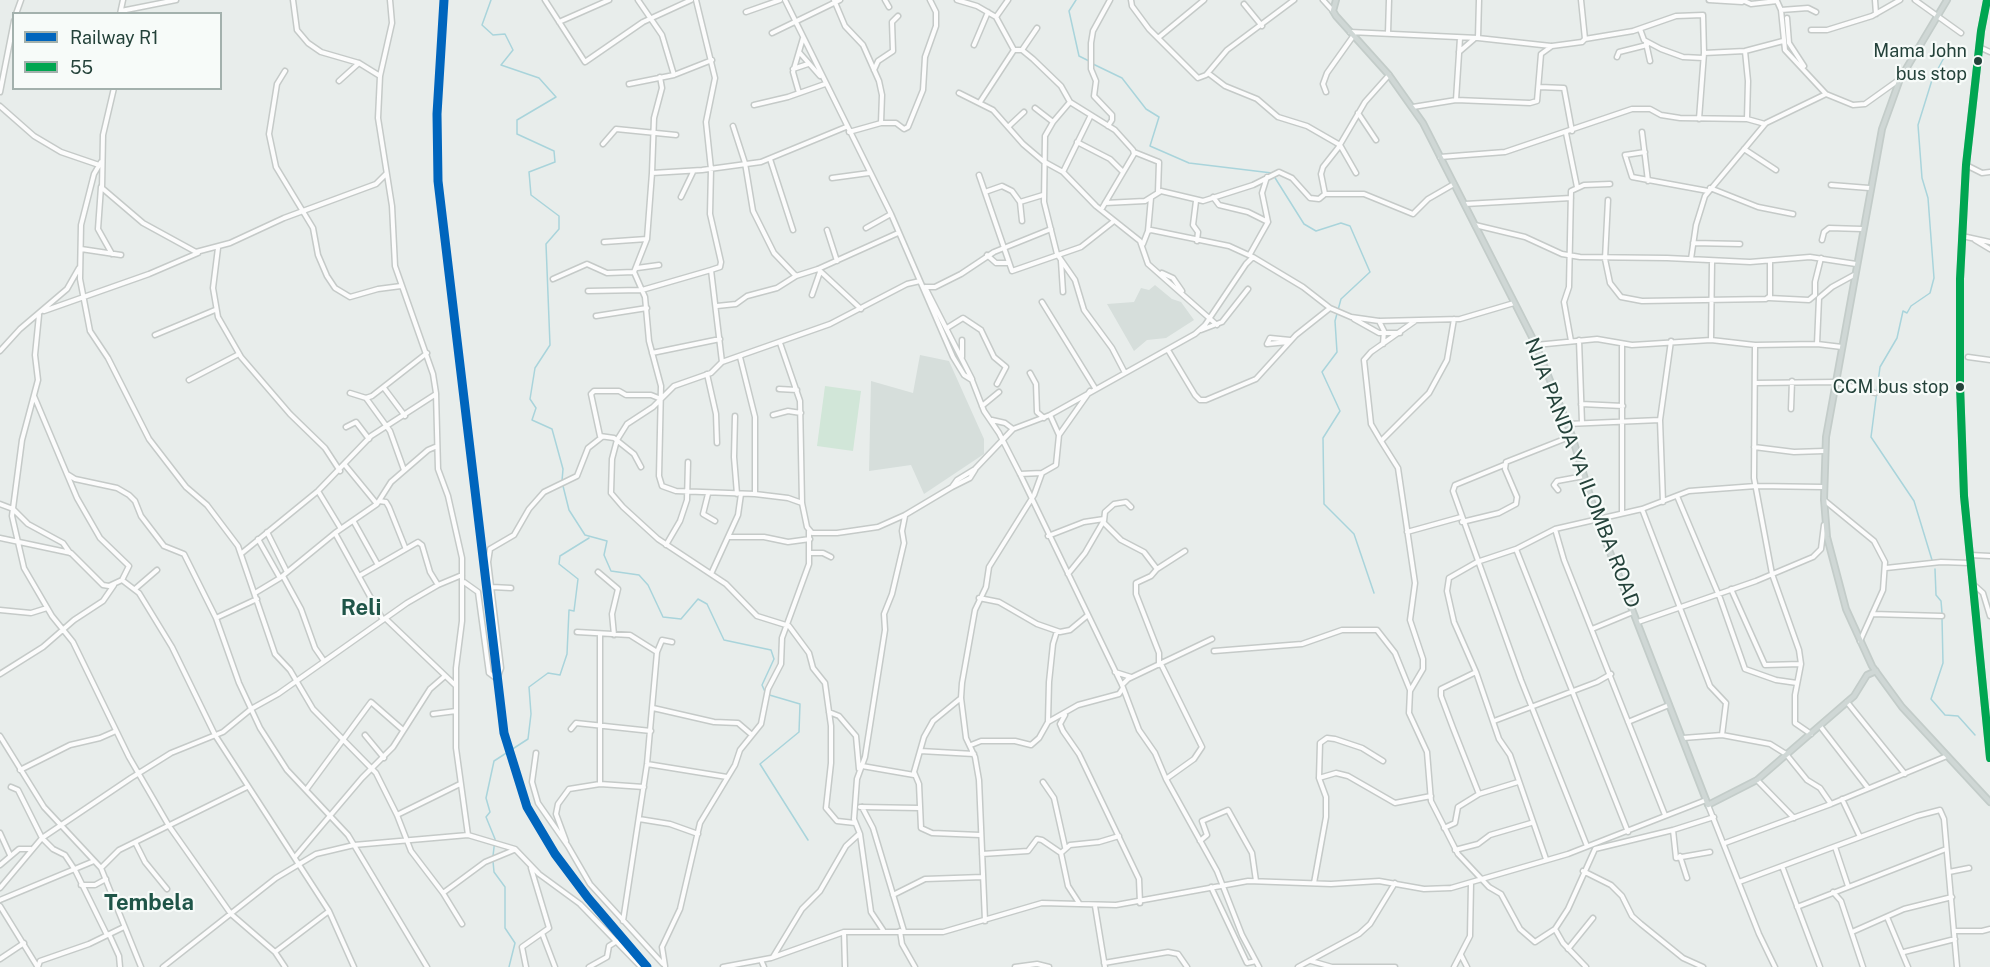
<!DOCTYPE html>
<html>
<head>
<meta charset="utf-8">
<style>
	body { margin:0 }
	#map { position:relative; width:1990px; height:967px; overflow:hidden; background:#e8edeb; font-family:"Public Sans",sans-serif }
	canvas { display:block }
	.legend { position:absolute; left:12px; top:12px; width:210px; height:78px; box-sizing:border-box; background:#f7fbf9; border:2px solid #a3b1ad; margin:0; padding:8px 10px; list-style:none; font-size:18px; color:#24423a }
	.legend li { display:flex; align-items:center; gap:12px; height:30px }
	.legend b { width:30px; border:2px solid #a3b1ad }
</style>
</head>
<body>
<div id="map">
<canvas width="1990" height="967"></canvas>
<ul class="legend">
<li><b style="height:8px;background:#0065bd"></b>Railway R1</li>
<li><b style="height:8px;background:#00a651"></b>55</li>
</ul>
</div>
<script>
const ctx = document.querySelector('canvas').getContext('2d');
ctx.lineJoin = 'round';
function fillPath(path, color) { ctx.fillStyle = color; ctx.fill(path, 'evenodd'); }
const toPath = rows => new Path2D(rows.map(r => 'M' + r).join(''));
function stroke(path, color, width, dash) { ctx.strokeStyle = color; ctx.lineWidth = width; ctx.lineCap = dash ? 'butt' : 'round'; ctx.setLineDash(dash || []); ctx.stroke(path); }
function label(font, color, halo, rows, align = 'center') {
  ctx.font = font + ' "Public Sans",sans-serif'; ctx.lineWidth = 4.5; ctx.setLineDash([]); ctx.textBaseline = 'middle'; ctx.strokeStyle = halo; ctx.fillStyle = color; for (const [text, x, y, turn = 0] of rows) {
    ctx.save(); ctx.translate(x, y); ctx.rotate((+turn || 0) * Math.PI / 180); ctx.textAlign = isNaN(turn) ? turn : align; if (halo) ctx.strokeText(text, 0, 0); ctx.fillText(text, 0, 0); ctx.restore();
  }
}
fillPath(toPath([
	[1155,285,1172,299,1181,302,1194,320,1166,338,1147,340,1134,351,1107,304,1134,302,1141,288,1149,290],
	[920,355,949,361,984,439,984,454,924,494,911,465,869,471,871,381,913,393]
]), '#d6dedb');
fillPath(toPath([
	[825,386,861,391,853,451,817,446]
]), '#d1e6d8');
stroke(toPath([
	[491,0,482,25,493,35,505,34,513,50,501,65,539,78,556,97,517,120,517,134,554,151,555,162,529,172,531,195,559,216,559,229,546,244,550,345,535,368,530,399,536,408,532,420,552,429,563,469,562,481],
	[1076,0,1069,11,1079,56,1089,61],
	[1093,64,1122,78,1146,109,1159,117,1150,146,1189,163,1272,173,1304,224,1316,231,1341,223,1350,226,1370,272,1341,299,1335,321,1337,352,1322,372,1340,411,1323,438,1324,504,1354,534,1374,593],
	[563,486,569,510,585,535,607,541,604,555,611,571,639,575,648,585,663,617,681,619,698,599,707,604,724,640,771,650,774,659,762,685,766,694,800,704,799,732,760,764,808,840],
	[1932,560,1914,501,1871,437,1880,367,1897,338,1903,311,1907,313,1911,306,1930,293,1934,278,1928,198,1922,178,1918,125,1932,80,1947,52],
	[1935,569,1936,595,1941,601,1942,613],
	[1942,618,1943,663,1931,699,1945,715,1958,716,1975,735],
	[493,856,495,839,486,817,490,812,486,798,494,761,528,739,531,714,529,687,548,673,560,675,567,654,569,610,574,611,578,579,559,564,560,556,589,538],
	[493,861,494,872,505,887,505,928,515,943,509,967]
]), '#a9d4db', 1.5);
const minor = toPath([
	[293,0,297,30,308,43,321,52,359,63,380,76],
	[390,0,392,23,380,76,378,118,392,206,395,266,433,374,436,393,438,469,448,496,462,558,462,621,456,668,456,748,468,835],
	[545,0,585,62,643,22,691,0],
	[638,0,662,35,674,75],
	[696,0,715,78,706,122,711,169,710,214,721,262,720,267,711,270,722,362],
	[785,0,891,214,953,357,964,375,972,380,984,411,999,433,1020,474,1122,685,1139,730,1155,753,1166,779,1217,871,1242,935,1259,967],
	[834,0,845,26,863,45,879,81,882,95,881,123],
	[885,0,889,7],
	[957,0,977,6,996,17,1014,50,980,102],
	[1131,0,1132,6,1149,29,1198,78,1206,75,1227,50,1294,0],
	[1323,0,1333,11],
	[1709,0,1742,2],
	[1742,0,1751,4,1777,1,1781,10,1785,50,1826,94],
	[1875,0,1876,14],
	[1915,0,1961,33],
	[1244,4,1262,26],
	[1781,10,1808,8,1816,12],
	[121,11,176,0],
	[746,12,780,0],
	[16,14,21,0],
	[120,14,123,0],
	[996,17,1008,0],
	[1787,18,1789,43,1804,66],
	[559,22,609,0],
	[1640,29,1644,40,1661,49,1683,57,1703,58],
	[1811,30,1827,30,1872,16,1900,0],
	[1350,32,1478,38,1551,46],
	[772,33,840,0],
	[1388,33,1389,0],
	[1158,38,1204,0],
	[1478,38,1479,0],
	[1585,39,1633,31,1676,16,1703,15,1704,53,1699,119],
	[1646,43,1650,61],
	[974,45,988,12],
	[1979,47,1990,52],
	[1014,50,1022,50,1033,59,1061,86,1070,102,1115,130,1133,150,1134,154,1101,210],
	[1022,50,1037,28],
	[1745,51,1748,81,1747,119],
	[799,52,820,76],
	[1459,52,1474,39],
	[1704,53,1745,51,1783,41],
	[1617,57,1619,52,1647,45],
	[793,69,808,64],
	[874,70,878,61,893,51,892,22,898,16],
	[285,71,277,84,269,134,276,167,313,228,318,255,327,276,335,288,350,297,378,289,401,286],
	[1208,73,1225,86,1257,99,1278,117,1307,126,1340,145,1356,173],
	[339,81,359,63],
	[629,84,674,75,712,60],
	[1539,87,1564,88,1572,131],
	[114,88,103,135,102,188,143,223,196,252,230,243,284,218,376,184,386,174],
	[0,92,14,21],
	[1326,92,1323,84,1327,73,1354,35],
	[799,93,793,72,803,38],
	[959,93,993,110,1023,144,1043,161,1063,172,1096,206,1140,241,1148,264,1217,325],
	[1456,100,1460,38],
	[1070,102,1053,122,1045,136,1044,202,1057,254,1075,280,1084,310,1112,348,1124,371],
	[754,105,788,97,825,84],
	[0,106,34,136,61,152,99,165],
	[1413,107,1456,100,1530,103,1537,101,1541,54,1552,46,1582,42,1585,39,1581,0],
	[1035,108,1053,122],
	[1358,113,1376,140],
	[733,126,745,163,753,211,774,253,796,276,818,269,898,233],
	[1108,126,1112,120,1112,115,1094,96,1096,81,1091,69,1091,43,1093,31,1110,0],
	[1008,127,1024,112],
	[849,132,881,123,896,123,904,129,908,127,923,90,925,57,936,26,936,12,930,0],
	[1642,132,1648,181],
	[1566,133,1577,187],
	[1077,142,1110,159,1123,172],
	[603,144,616,129,676,135],
	[1744,149,1776,170],
	[1134,152,1159,162,1158,192],
	[1645,152,1625,155,1632,177,1708,191],
	[1440,157,1505,152,1632,109,1650,109,1661,115,1680,118,1747,119,1765,124],
	[770,159,793,230],
	[101,162,94,174,81,225,80,279,90,331,108,358,149,439,186,487,207,505,238,546,275,654,290,670,313,709,376,773,397,815,411,851,443,893,462,924],
	[1966,165,1982,173,1990,172],
	[1063,172,1090,117],
	[652,173,654,118,662,88,660,77],
	[979,175,1012,271,1081,247,1114,221],
	[832,178,869,173],
	[1831,185,1869,188],
	[101,187,98,229,112,254],
	[1710,188,1758,207,1793,214],
	[985,192,1002,186,1012,191,1020,202,1022,221],
	[1325,194,1364,194,1413,214,1428,199,1454,184],
	[681,197,693,172],
	[1213,197,1219,205,1248,212,1268,222],
	[1608,200,1605,259,1610,283,1621,297,1642,301,1766,299,1770,296,1770,261],
	[1196,201,1193,225,1198,232,1197,241],
	[1020,202,1043,195],
	[1105,203,1145,201,1161,191,1203,201,1253,185,1279,172,1292,178,1310,198,1319,199,1325,194,1321,174,1323,167,1338,148,1365,102,1389,75],
	[1465,204,1571,198],
	[1475,225,1525,237,1562,254,1580,257,1667,258,1750,262,1810,257,1856,264],
	[866,228,891,214],
	[827,230,837,261],
	[1148,231,1151,198],
	[1962,236,1990,242],
	[1822,240,1824,232,1829,228,1862,229],
	[1975,240,1990,249],
	[604,242,647,239],
	[1693,243,1740,244],
	[1143,244,1148,231,1151,230,1229,246,1253,257],
	[218,248,213,288,218,317,241,357,290,414,325,448,340,471],
	[81,249,121,255],
	[1250,254,1268,222,1262,193,1267,177],
	[987,255,996,263,1008,263],
	[1691,259,1696,225,1705,196,1766,123,1826,94,1853,105,1865,104,1900,79],
	[1061,261,1063,292],
	[637,268,659,265],
	[818,269,861,309],
	[1162,273,1173,278,1182,291],
	[553,279,587,264,607,273,634,272],
	[925,287,972,379],
	[926,287,935,287,961,274,994,252,1051,229],
	[588,291,642,290,711,270],
	[812,295,820,272],
	[1815,295,1815,282,1821,258],
	[1769,298,1809,300,1815,295],
	[1042,302,1095,388],
	[717,306,736,304,747,296,777,288,796,276],
	[44,311,149,274,198,253],
	[39,315,35,355,38,380,22,440,12,516,24,568,52,616,73,642,129,757,169,826,231,914,275,952,285,967],
	[596,316,647,308],
	[1354,319,1379,333,1400,333],
	[1454,319,1447,360,1429,393,1381,441,1398,468,1415,583,1410,620,1423,659,1423,669,1410,691,1409,713,1427,752,1431,801,1458,854,1489,887,1501,894,1520,929,1535,942,1555,929],
	[1379,321,1384,331,1383,344],
	[947,328,963,318,981,330,994,357,1006,367,997,384],
	[1201,330,1222,322,1248,289],
	[155,335,215,310],
	[962,340,962,357],
	[1579,340,1582,423],
	[1711,340,1712,262],
	[1571,341,1564,302,1569,287,1571,191,1584,185,1610,184],
	[1288,342,1267,344,1270,338,1290,340],
	[780,343,800,401,802,503,807,527,812,533,837,533,878,527,905,515,952,487,957,480,975,469,1013,429,1050,415,1195,334,1205,325,1246,264,1253,257,1303,287,1330,308,1351,317,1379,321,1460,319,1514,303],
	[1817,344,1819,298,1832,287,1854,275],
	[1536,345,1597,339,1632,345,1711,340,1755,345,1817,344,1842,347],
	[1755,345,1754,478,1772,574,1799,650,1801,664,1795,695,1795,723,1811,734],
	[1168,350,1195,395,1200,400,1206,400,1256,379,1296,335,1330,308],
	[0,351,20,329,67,289,79,268],
	[652,353,720,339],
	[740,357,755,417,755,494],
	[1968,357,1990,360],
	[1030,373,1036,384,1037,412,1044,418],
	[707,374,716,414,717,443],
	[189,380,239,354],
	[1756,383,1835,382,1875,393],
	[384,388,405,416],
	[779,389,797,390],
	[350,393,366,398,372,396,427,353],
	[34,396,77,498,100,538,129,566,122,580],
	[366,398,390,431,404,470],
	[1581,404,1623,406],
	[982,406,999,392],
	[1791,409,1792,381],
	[773,415,788,411,801,413],
	[735,416,734,457,737,494],
	[992,420,1005,423,1013,429],
	[1567,424,1660,420],
	[346,427,356,422,369,439],
	[1059,435,1090,391],
	[1381,441,1371,424,1364,360,1371,352,1415,321],
	[1754,447,1794,452,1824,451],
	[345,465,377,504],
	[1504,465,1455,485,1453,491,1521,680,1587,846],
	[641,467,634,454,614,438,600,436,591,394,594,391,619,391,626,395,651,395,661,399],
	[67,474,75,479,117,488,129,495,135,501,141,516,164,546,184,554,216,618,239,683,260,728,287,770,348,835,427,967],
	[1020,474,1042,473,1056,465,1059,435,1050,415],
	[952,487,970,478,975,470],
	[1558,490,1554,485,1557,481,1584,476],
	[318,491,341,529],
	[708,494,703,514,715,521],
	[1677,496,1720,598,1745,669,1776,680,1797,683],
	[1824,500,1874,541,1885,562,1883,590,1860,641],
	[379,501,386,502,389,507,405,547],
	[1663,502,1660,420,1671,341],
	[802,503,788,498,755,494,676,491,662,486,659,476,661,386,649,341,645,297,634,272,647,239,652,173,702,170,761,162,846,127],
	[0,504,13,509,28,524,63,543,70,553],
	[1642,509,1710,686,1726,703,1722,735],
	[1622,513,1622,344],
	[1104,521,1105,512,1114,504,1126,502,1131,507],
	[354,522,378,565],
	[1462,522,1499,513,1516,504,1517,497,1505,469,1506,462,1572,436],
	[1555,529,1564,560,1665,815],
	[267,532,287,572],
	[1407,532,1461,517],
	[335,533,383,620],
	[1048,536,1084,522,1104,519],
	[728,537,764,537,788,542,810,539],
	[0,538,71,553,103,585,109,586,122,580,139,593,172,647,215,735,329,911,354,967],
	[258,539,280,578],
	[666,545,680,521,687,500,688,462],
	[1516,549,1628,832],
	[242,553,318,491,371,436,436,394],
	[810,553,823,553,831,557],
	[1970,555,1990,556],
	[1886,568,1941,562,1970,563],
	[598,572,618,589,612,614,614,635],
	[711,574,738,515,741,494],
	[1068,574,1085,553,1103,522,1121,540,1144,552,1157,569],
	[283,576,301,609,315,648,324,661],
	[359,576,418,542,422,545,430,572,438,585],
	[464,582,478,592,489,673,497,679,501,668,488,562,490,549,514,535,529,509,544,492,577,476,588,448,602,437],
	[1973,584,1983,593,1990,616],
	[492,587,511,588],
	[135,589,157,570],
	[1731,589,1765,665,1801,664],
	[255,593,280,578,335,533,377,504,391,482,428,450,435,447],
	[979,598,999,602,1037,624,1060,632,1070,630,1088,615],
	[0,610,31,613,47,608],
	[1872,614,1942,616],
	[216,618,257,599],
	[386,619,455,685],
	[1638,622,1756,581,1813,557,1821,549,1824,525],
	[1592,629,1633,612],
	[577,632,630,635,657,652],
	[1214,651,1302,644,1342,630,1377,630,1395,653,1410,690],
	[1161,664,1202,747,1194,759,1166,779],
	[1159,665,1159,653,1136,594,1136,583,1151,576,1157,569,1185,551],
	[1115,672,1131,677],
	[1476,672,1441,689,1441,696,1453,728,1479,794,1518,782],
	[0,674,43,647,74,620,103,601,114,585],
	[1122,685,1128,679,1212,639],
	[961,698,933,721,924,737,914,772,919,784,921,828,932,833,980,835],
	[1847,702,1905,774],
	[653,708,714,722,738,723,752,735],
	[829,712,839,716,856,736,859,769],
	[433,714,456,711],
	[1065,715,1060,724,1063,731,1079,754,1139,879,1140,903],
	[1048,721,1049,682,1053,644,1057,631],
	[1494,721,1597,682,1611,674],
	[1628,722,1669,705],
	[1820,726,1868,788],
	[571,729,576,723,651,731],
	[365,735,384,758],
	[0,736,44,807,101,868,141,967],
	[1683,738,1722,735,1770,744,1786,754,1807,780,1820,788,1831,804],
	[971,745,981,741,1015,741,1031,745,1039,738,1048,722,1078,705,1119,694,1123,688],
	[920,751,974,754],
	[536,753,532,782,538,803,568,846,590,884,663,964],
	[647,764,727,777],
	[862,766,914,775],
	[20,770,70,745,100,738,116,731],
	[1319,778,1336,773,1348,776,1395,803,1431,796],
	[1757,780,1794,818],
	[1043,782,1054,798,1065,847],
	[600,784,600,635],
	[11,787,18,790,42,838,53,849,65,855,75,870,107,935],
	[306,790,371,702,403,730],
	[1842,799,1860,837],
	[1708,805,1759,934,1775,967],
	[860,807,919,808],
	[862,807,873,828,904,931],
	[397,815,460,784],
	[639,819,670,824,698,834],
	[855,823,837,821,826,808,831,763,831,726,825,683,813,668,809,653,789,626,757,616,726,584,658,539,623,507,611,493,612,459,617,440,627,424,653,407,674,386,711,373,722,362,830,324,907,284,920,281],
	[1444,828,1455,823,1458,807,1479,794],
	[1673,830,1676,858,1710,852],
	[0,833,10,855],
	[566,841,556,814,558,804,569,789,600,784,644,787],
	[1200,841,1207,835,1202,821,1228,810,1252,853,1256,881],
	[135,842,145,862,167,889],
	[1725,843,1831,804,1947,756],
	[1835,847,1848,886],
	[1455,850,1478,844,1490,835,1531,823],
	[1061,853,1070,845,1099,842,1119,836],
	[982,854,1028,851,1037,839,1042,840,1061,853,1068,886,1079,903],
	[1680,856,1687,878],
	[295,857,362,778,393,747,430,689,445,676],
	[1546,859,1510,755,1499,739,1476,672,1454,622,1447,591,1449,578,1477,562,1516,549,1555,529,1642,509,1689,491,1756,486,1823,487],
	[0,865,19,849,31,849],
	[1782,866,1820,967],
	[101,868,119,850,247,787],
	[1583,871,1611,885,1622,896,1632,916,1641,924,1683,958,1703,967],
	[1949,872,1969,868],
	[1739,882,1917,816,1940,810,1944,819,1957,967],
	[1314,883,1326,817,1326,797,1319,778,1320,743,1327,738,1335,739,1362,748,1383,761],
	[81,885,95,885,106,879],
	[1211,887,1247,963,1256,961],
	[0,888,42,838,131,778,171,753,223,732,251,709,278,694,407,603,438,585,462,575],
	[1833,892,1841,901,1863,967],
	[443,893,485,862,514,850],
	[893,895,925,879,983,877],
	[0,900,94,861],
	[0,906,37,966],
	[1095,906,1105,967],
	[1797,907,1946,849],
	[1887,917,1908,967],
	[623,921,647,764,657,652,662,640,672,642],
	[985,921,979,780,975,757,966,738,961,698,962,683,975,610,986,587,989,567,1034,495,1042,473],
	[883,930,871,912,860,834,854,819,857,779,865,757,885,630,884,614,892,594,904,543,902,531,905,516],
	[900,931,902,944,915,967],
	[1956,931,1982,931,1990,929],
	[844,932,845,967],
	[1852,932,1904,909,1952,897],
	[542,933,555,967],
	[109,934,119,956,120,967],
	[1568,949,1593,918],
	[275,952,329,911],
	[1904,952,1955,939],
	[1461,955,1467,967],
	[773,957,802,909,820,891,846,846,859,834],
	[0,959,24,943],
	[761,960,764,967],
	[1311,961,1332,967,1395,967],
	[1104,963,1168,952,1178,954,1187,967],
	[665,966,662,947,680,909,700,823,735,765,740,750,761,724,768,689,781,664,782,638,809,564,809,531],
	[38,967,40,961,89,944,124,927],
	[163,967,276,878,316,854,354,845,468,835,515,849,539,874,580,904,641,967],
	[526,967,522,947,549,928,531,868],
	[589,967,607,957,609,946,617,941],
	[723,967,771,958,844,932,943,932,1042,903,1116,905,1248,881,1331,884,1379,881,1424,889,1451,888,1568,854,1706,800],
	[1015,967,1037,964,1049,967],
	[1298,967,1359,934,1370,924,1395,883],
	[1454,967,1470,936,1471,883],
	[1586,967,1563,943,1555,929,1568,909,1595,849,1673,830,1714,817]
]);
const major = toPath([
	[1336,0,1333,11,1336,16,1389,75,1423,123,1536,345,1572,436,1597,519,1708,805,1757,780,1854,696,1867,675,1876,671],
	[1947,0,1900,79,1882,129,1826,437,1824,499,1827,537,1846,609,1872,666,1902,707,1990,802]
]);
const highway = toPath([
	[1987,0,1981,31,1966,165,1960,279,1960,385,1964,496,1990,758]
]);
stroke(minor, '#c5cac8', 7);
stroke(major, '#c3ccc9', 8);
stroke(highway, '#c3ccc9', 8);
stroke(minor, '#fcfcfc', 4);
stroke(major, '#cfd7d5', 4.5);
stroke(highway, '#bcc4c2', 5);
stroke(toPath([
	[1987,0,1981,31,1966,165,1960,279,1960,385,1964,496,1990,758]
]), '#00a651', 8);
stroke(toPath([
	[444,0,437,114,438,181,504,733,527,807,555,854,588,898,647,967]
]), '#0065bd', 9);
for (const [x, y, r, color] of [
	[1978,61,5,"#24423a"],
	[1960,387,5,"#24423a"]
]) { const dot = new Path2D(); dot.arc(x, y, r, 0, 2 * Math.PI); ctx.fillStyle = color; ctx.fill(dot); stroke(dot, '#f7fbf9', 2); }
label('18px', '#24423a', '#f7fbf9', [
	["Mama John",1967,51],
	["bus stop",1967,74],
	["CCM bus stop",1949,387]
], 'right');
label('20px', '#24423a', '#f7fbf9', [
	["NJIA PANDA YA ILOMBA ROAD",1582,473,69]
]);
label('bold 22px', '#1f5548', '#f7fbf9', [
	["Reli",361,608],
	["Tembela",149,903]
]);
</script>
</body>
</html>
